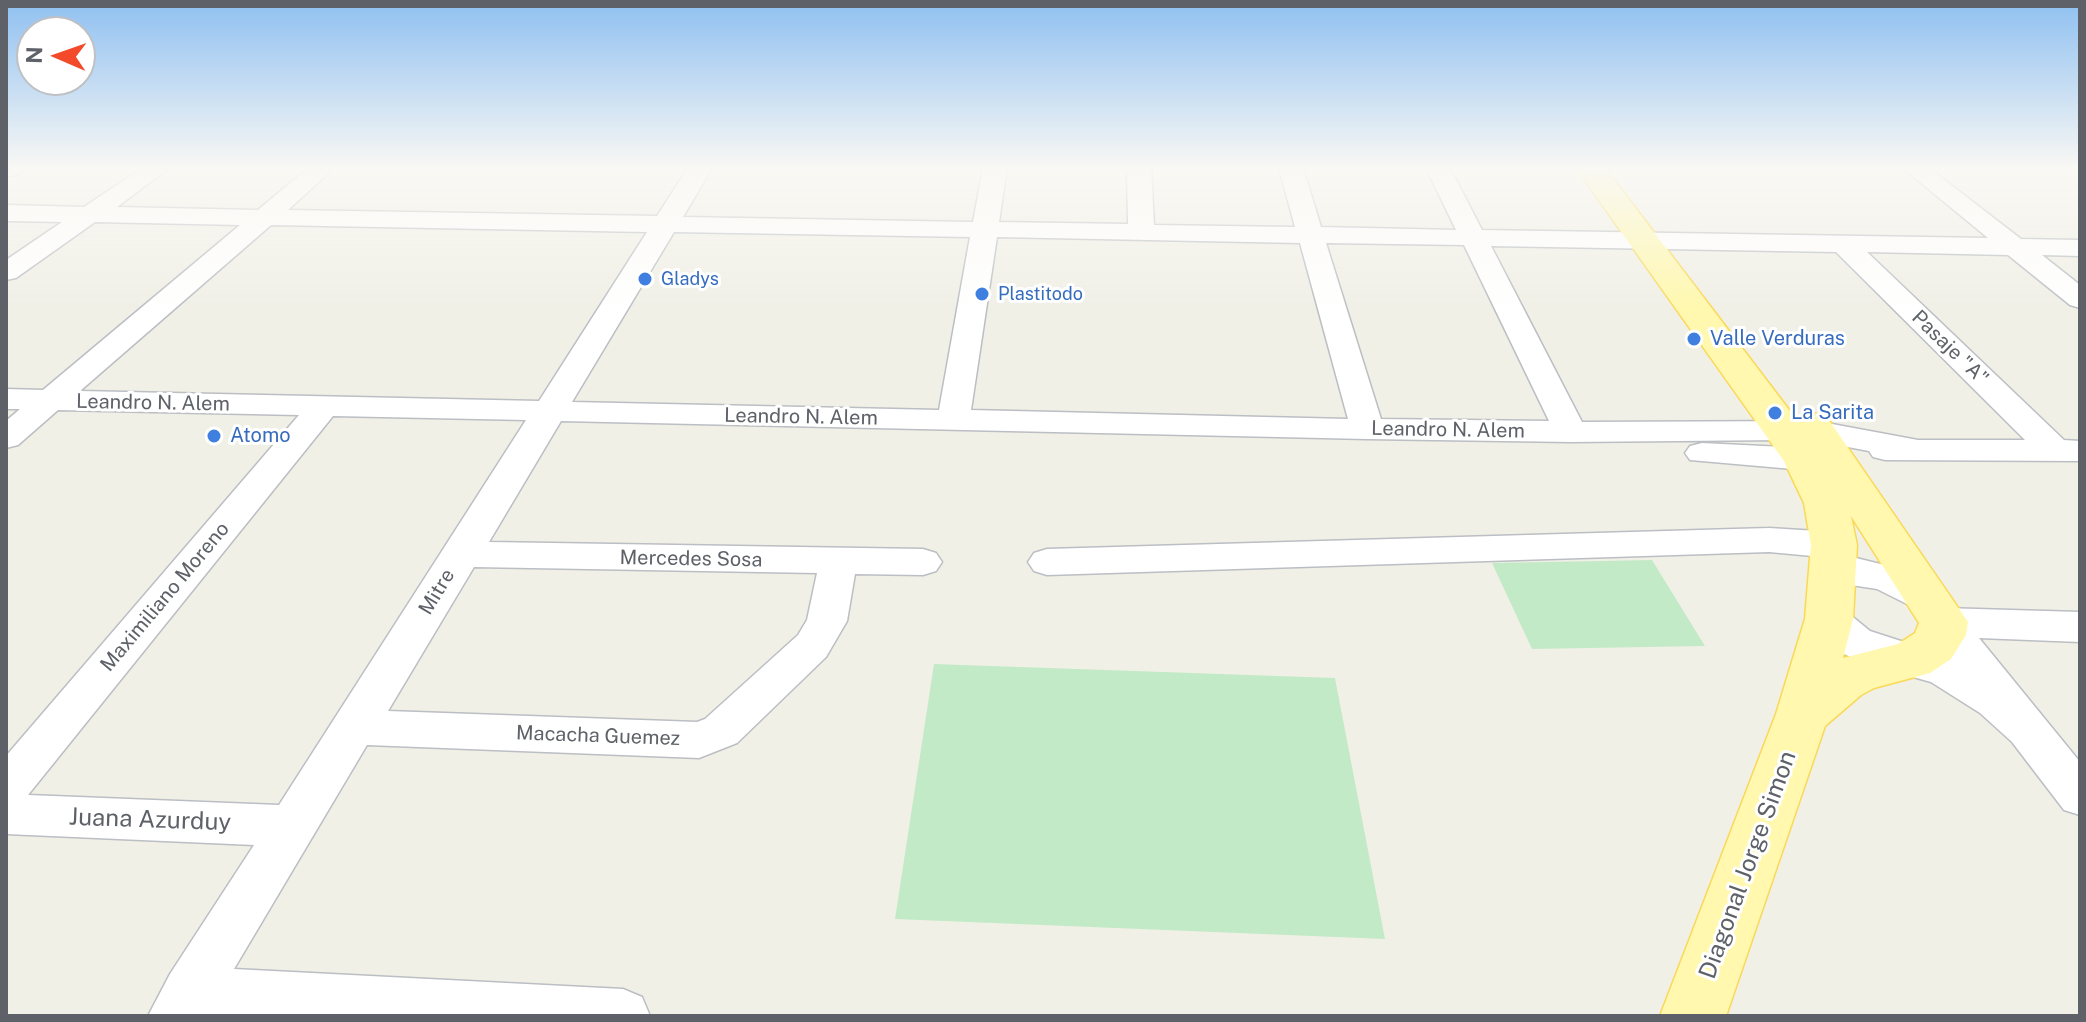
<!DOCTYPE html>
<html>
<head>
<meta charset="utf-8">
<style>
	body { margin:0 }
	#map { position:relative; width:2086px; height:1022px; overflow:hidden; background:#f1f0e7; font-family:"Public Sans",sans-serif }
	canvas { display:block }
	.frame { position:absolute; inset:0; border:8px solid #5e6268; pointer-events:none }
	.north { position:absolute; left:16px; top:16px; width:80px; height:80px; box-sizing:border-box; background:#fff; border:2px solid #bfc0c3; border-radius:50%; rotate:272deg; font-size:22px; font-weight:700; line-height:32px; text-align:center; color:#5e6268 }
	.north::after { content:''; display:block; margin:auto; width:28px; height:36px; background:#f34a2b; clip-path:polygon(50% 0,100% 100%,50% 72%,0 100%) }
</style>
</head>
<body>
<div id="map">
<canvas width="2086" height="1022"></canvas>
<div class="frame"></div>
<div class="north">N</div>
</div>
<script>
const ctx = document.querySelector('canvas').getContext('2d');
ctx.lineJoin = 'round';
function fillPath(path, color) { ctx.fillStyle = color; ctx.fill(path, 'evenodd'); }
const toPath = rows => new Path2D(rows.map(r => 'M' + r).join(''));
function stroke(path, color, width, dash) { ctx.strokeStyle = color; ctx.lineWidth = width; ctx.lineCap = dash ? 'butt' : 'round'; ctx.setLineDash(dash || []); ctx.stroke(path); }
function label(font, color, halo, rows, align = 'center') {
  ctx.font = font + ' "Public Sans",sans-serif'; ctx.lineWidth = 6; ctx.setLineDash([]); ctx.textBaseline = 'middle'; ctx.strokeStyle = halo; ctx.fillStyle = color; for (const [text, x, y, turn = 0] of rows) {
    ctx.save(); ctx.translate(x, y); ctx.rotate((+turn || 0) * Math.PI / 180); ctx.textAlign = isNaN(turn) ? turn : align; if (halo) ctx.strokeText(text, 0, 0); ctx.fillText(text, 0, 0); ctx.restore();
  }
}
fillPath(toPath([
	[1652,560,1705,646,1532,649,1492,563],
	[934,664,1335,678,1385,939,895,919]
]), '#c3eac6');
const minor = toPath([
	[6,168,24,168,20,173,6,178,6,168],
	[142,168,169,168,117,207,258,210,308,168,334,168,288,210,657,216,688,168,712,168,683,217,973,222,983,168,1007,168,999,222,1128,224,1127,168,1151,168,1154,225,1295,227,1279,168,1303,168,1321,227,1456,230,1426,168,1450,168,1482,230,1988,238,1903,168,1929,168,2021,239,2080,240,2080,256,2042,255,2080,285,2080,308,2070,305,2008,255,1867,252,2064,440,2080,441,2080,461,1885,460,1873,457,1869,451,1816,441,1783,440,1571,442,1367,439,561,421,489,542,923,549,936,553,942,562,936,571,923,575,855,574,847,621,826,657,737,743,699,758,367,745,234,969,623,989,642,997,650,1016,148,1016,170,974,254,845,6,834,6,756,299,415,58,410,18,445,6,448,6,421,20,409,6,409,6,389,43,390,240,225,95,222,16,278,6,280,6,260,62,222,6,221,6,205,84,207,142,168],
	[271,225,647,232,539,401,80,391,271,225],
	[674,232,970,237,939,410,572,402,674,232],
	[997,237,1300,243,1348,419,971,410,997,237],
	[1326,243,1464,245,1549,421,1381,419,1326,243],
	[1491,246,1836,252,2025,440,1918,440,1816,421,1582,422,1491,246],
	[333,416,526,420,279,805,28,795,333,416],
	[474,567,817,573,807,620,798,635,705,719,697,722,388,711,474,567],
	[1702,443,1804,448,1830,444,1842,448,1847,455,1842,462,1804,470,1690,460,1685,453,1690,446,1702,443],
	[1769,528,1834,532,1847,536,1853,545,1847,554,1834,558,1769,552,1047,575,1034,571,1028,562,1034,553,1047,549,1769,528],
	[1832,558,1856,558,1917,573,1943,588,1949,598,1943,608,2080,612,2080,642,1979,638,2080,762,2080,815,2064,810,2012,742,1980,713,1931,682,1866,664,1842,653,1815,629,1809,619,1815,609,1829,605,1843,609,1870,631,1947,656,1924,622,1933,611,1915,608,1877,589,1819,580,1813,571,1819,562,1832,558]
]);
const major = toPath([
	[1576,168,1605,168,1796,419,1812,413,1826,416,1968,622,1966,635,1951,659,1930,673,1874,688,1861,695,1825,726,1726,1016,1660,1016,1776,714,1805,619,1811,545,1804,503,1784,461,1576,168],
	[1851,516,1919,623,1915,633,1898,644,1843,658,1853,619,1857,545,1851,516]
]);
stroke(minor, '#bbbec3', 3);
stroke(major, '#fad858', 3);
fillPath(minor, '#fff');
fillPath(major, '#fff8ae');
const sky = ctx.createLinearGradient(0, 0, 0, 311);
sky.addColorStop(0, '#8fc0f1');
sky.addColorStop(0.54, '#f9f8f4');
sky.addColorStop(1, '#f9f8f400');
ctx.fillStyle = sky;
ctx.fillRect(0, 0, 2086, 311);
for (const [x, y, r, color] of [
	[645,279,8,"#3f7fe0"],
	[982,294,8,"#3f7fe0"],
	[1694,339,8,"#3f7fe0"],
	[1775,413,8,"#3f7fe0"],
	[214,436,8,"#3f7fe0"]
]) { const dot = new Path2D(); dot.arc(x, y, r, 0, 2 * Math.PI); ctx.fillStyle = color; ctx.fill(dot); stroke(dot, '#fff', 3); }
label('18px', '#366cbe', '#fff', [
	["Gladys",661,279],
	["Plastitodo",998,294]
], 'left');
label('20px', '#366cbe', '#fff', [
	["Valle Verduras",1710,339],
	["La Sarita",1791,413],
	["Atomo",230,436]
], 'left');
label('20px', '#5e6268', '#fff', [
	["Pasaje \"A\"",1950,348,44],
	["Leandro N. Alem",153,403,1],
	["Leandro N. Alem",801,417,1],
	["Leandro N. Alem",1448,430,1],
	["Mercedes Sosa",691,559,1],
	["Mitre",437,592,-59],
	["Maximiliano Moreno",165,597,-50],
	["Macacha Guemez",598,736,2]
]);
label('24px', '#5e6268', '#fff', [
	["Juana Azurduy",150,820,2],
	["Diagonal Jorge Simon",1748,865,-70]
]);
</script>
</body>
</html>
